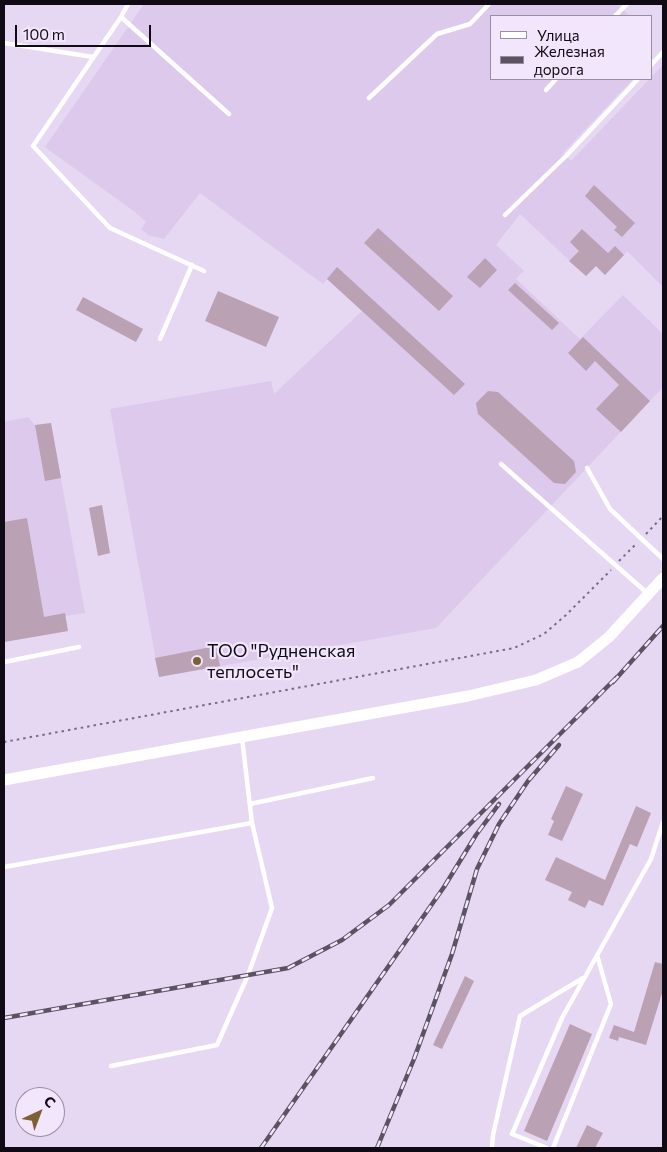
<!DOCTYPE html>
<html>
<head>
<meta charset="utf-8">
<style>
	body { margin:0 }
	#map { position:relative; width:667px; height:1152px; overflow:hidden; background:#e6d7f3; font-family:Commissioner,sans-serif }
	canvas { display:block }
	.frame { position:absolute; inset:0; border:5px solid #0f0a13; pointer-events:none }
	.legend { position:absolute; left:490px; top:15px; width:162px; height:65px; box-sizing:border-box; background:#f2e6fc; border:1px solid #978e9f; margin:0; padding:6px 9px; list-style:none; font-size:15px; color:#0f0a13 }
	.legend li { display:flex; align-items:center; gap:10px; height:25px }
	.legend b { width:25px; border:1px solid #978e9f }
	.north { position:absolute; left:15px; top:1087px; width:50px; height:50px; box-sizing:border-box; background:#f2e6fc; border:1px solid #978e9f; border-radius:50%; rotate:43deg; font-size:14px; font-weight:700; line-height:20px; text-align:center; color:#0f0a13 }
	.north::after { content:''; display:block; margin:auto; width:18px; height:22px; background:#7d6133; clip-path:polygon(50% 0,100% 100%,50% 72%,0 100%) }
	.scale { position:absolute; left:15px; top:25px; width:136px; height:22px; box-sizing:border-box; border:2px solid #0f0a13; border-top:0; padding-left:6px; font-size:15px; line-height:18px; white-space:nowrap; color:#0f0a13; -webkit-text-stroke:4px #f2e6fc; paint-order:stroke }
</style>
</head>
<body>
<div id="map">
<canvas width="667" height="1152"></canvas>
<div class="frame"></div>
<ul class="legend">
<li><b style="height:6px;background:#fff"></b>Улица</li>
<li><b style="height:6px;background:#5b5362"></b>Железная дорога</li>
</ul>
<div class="north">С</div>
<div class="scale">100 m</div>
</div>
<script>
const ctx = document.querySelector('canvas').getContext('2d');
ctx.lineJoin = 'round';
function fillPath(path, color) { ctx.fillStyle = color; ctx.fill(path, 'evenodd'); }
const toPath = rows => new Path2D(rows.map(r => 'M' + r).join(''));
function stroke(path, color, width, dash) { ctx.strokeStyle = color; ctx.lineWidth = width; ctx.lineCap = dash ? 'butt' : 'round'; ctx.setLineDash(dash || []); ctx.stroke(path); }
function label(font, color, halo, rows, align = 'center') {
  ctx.font = font + ' Commissioner,sans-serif'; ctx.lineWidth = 4.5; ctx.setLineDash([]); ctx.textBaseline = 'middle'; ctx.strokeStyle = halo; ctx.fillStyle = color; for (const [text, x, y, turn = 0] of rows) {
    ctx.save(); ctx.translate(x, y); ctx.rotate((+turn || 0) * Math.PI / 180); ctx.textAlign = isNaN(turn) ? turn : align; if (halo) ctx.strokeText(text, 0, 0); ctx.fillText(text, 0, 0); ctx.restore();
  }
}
fillPath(toPath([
	[144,4,617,4,630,16,491,16,491,79,633,79,563,153,571,161,663,65,663,287,627,251,605,275,596,266,586,276,520,214,496,245,524,271,516,279,580,339,623,295,663,334,663,387,436,628,159,677,110,409,271,381,274,394,362,311,327,279,323,284,200,193,164,239,148,235,141,229,146,222,135,212,45,147],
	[28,417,35,425,51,423,85,613,65,616,68,631,4,642,4,422]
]), '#dcc9eb');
fillPath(toPath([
	[594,185,635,223,622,237,614,230,617,227,585,196],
	[378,228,453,296,439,311,364,243],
	[582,229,608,253,615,246,624,255,605,275,596,266,586,276,569,261,579,251,570,242],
	[485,258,497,270,480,288,467,277],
	[337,267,465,384,454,395,327,279],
	[515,283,559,323,552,330,508,290],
	[218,291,279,317,266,347,205,321],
	[83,297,143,329,136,342,76,310],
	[583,337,650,401,621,432,596,409,619,385,595,361,586,371,568,353],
	[488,391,498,392,574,461,576,472,565,484,554,483,478,414,476,403],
	[51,423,61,478,45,481,35,425],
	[102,505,110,553,98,556,89,508],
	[27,518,44,617,65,613,68,631,4,642,4,522],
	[216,646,220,666,159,677,155,658],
	[566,786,583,794,562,841,548,835,554,821,551,819],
	[636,806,651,813,637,847,630,844,603,906,589,900,585,908,568,900,572,892,545,880,556,857,605,880],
	[655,962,663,964,663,990,646,1045,619,1037,618,1041,609,1038,614,1025,634,1032],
	[465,976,474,981,442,1049,433,1045],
	[570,1024,592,1034,547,1141,524,1131],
	[587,1125,603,1133,595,1148,576,1148]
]), '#bba1b4');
stroke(toPath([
	[646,534,663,516],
	[619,561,637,543],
	[4,742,514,648,544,634,566,615,611,570]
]), '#776d80', 2, [2.5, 4]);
stroke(toPath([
	[128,4,121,17,33,146,110,228,204,271],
	[615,16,627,4],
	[121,17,229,114],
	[4,43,93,57],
	[651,65,663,52],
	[546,90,556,79],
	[369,98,437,34,470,24,489,4],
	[505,215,566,156,638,79],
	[160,339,192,265],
	[501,464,647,593],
	[587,468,610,509,663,559],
	[4,662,79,647],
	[250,804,373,778],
	[4,867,252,823],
	[111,1066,217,1045,248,975,272,908,252,823,242,738],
	[492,1148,493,1135,520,1016,583,978],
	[547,1148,512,1134,562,1018,651,859,663,822],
	[553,1148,611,1004,597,955]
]), '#fff', 4.5);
stroke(toPath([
	[4,780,468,696,536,680,578,662,609,637,663,578]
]), '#fff', 11);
const rail = toPath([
	[613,682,663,626],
	[4,1018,288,968,342,940,389,905,617,677],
	[261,1148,444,887,476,835,499,804],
	[377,1148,414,1059,452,954,477,869,499,824,528,781,559,745]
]);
stroke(rail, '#5b5362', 4.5);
stroke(rail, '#f2e6fc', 2.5, [8]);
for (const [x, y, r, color] of [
	[197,661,5,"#7d6133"]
]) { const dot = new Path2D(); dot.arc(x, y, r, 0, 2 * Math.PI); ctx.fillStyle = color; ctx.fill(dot); stroke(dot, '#f2e6fc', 2); }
label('18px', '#0f0a13', '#f2e6fc', [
	["ТОО \"Рудненская",207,651],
	["теплосеть\"",207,672]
], 'left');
</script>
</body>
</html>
